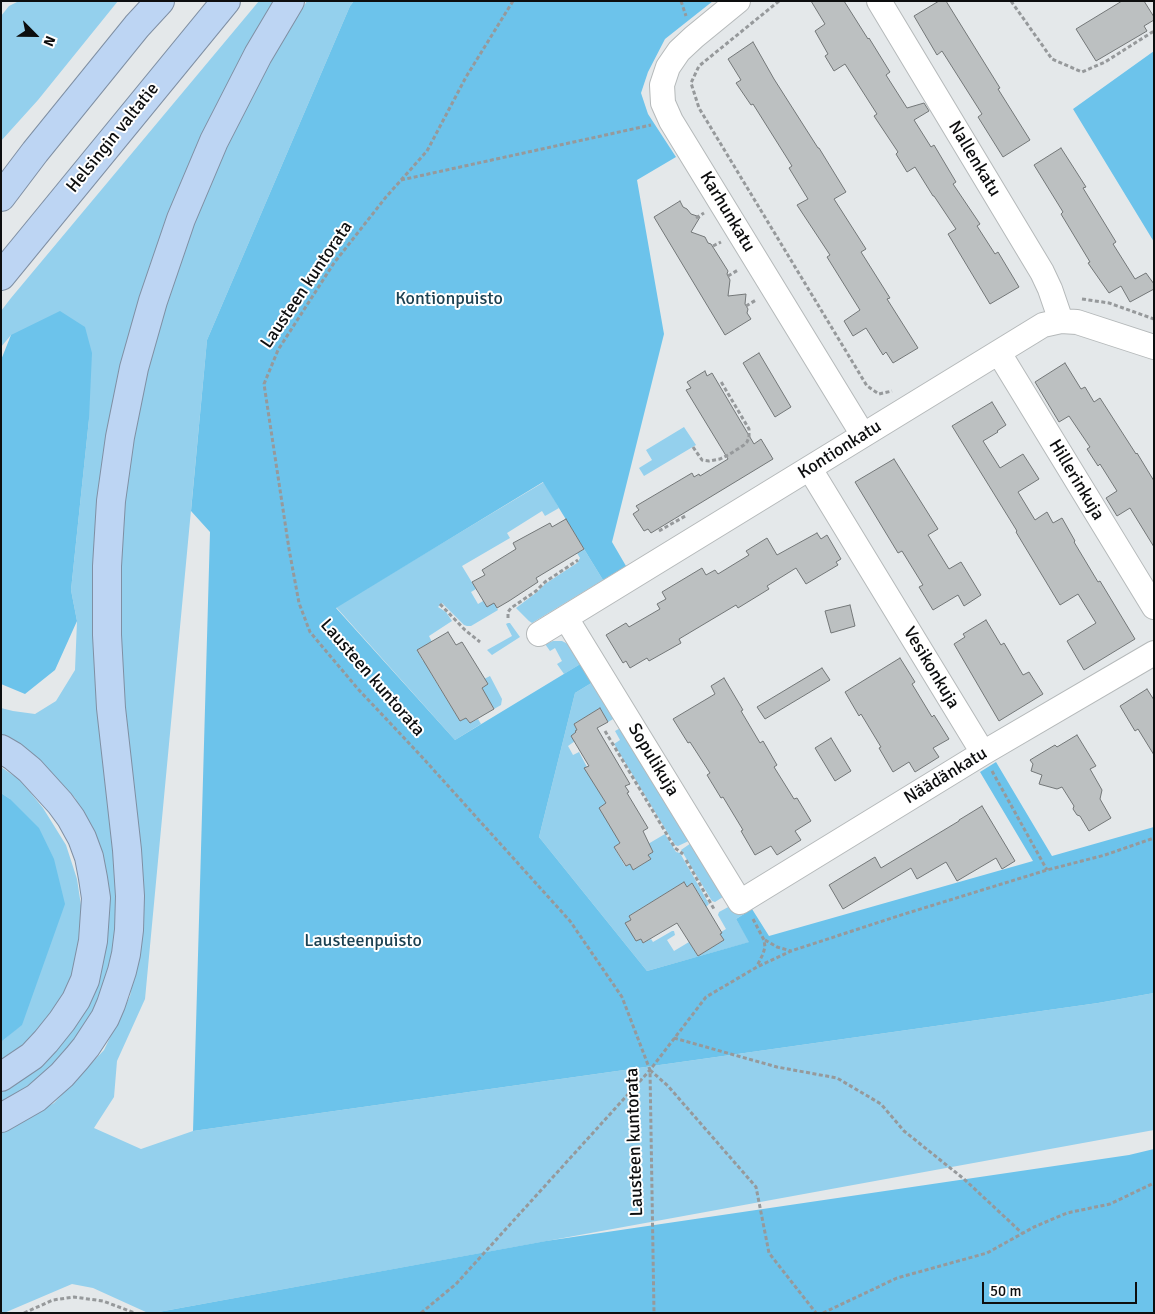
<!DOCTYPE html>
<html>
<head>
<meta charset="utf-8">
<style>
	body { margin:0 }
	#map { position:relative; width:1155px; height:1314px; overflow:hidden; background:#e4e8ea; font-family:Signika,sans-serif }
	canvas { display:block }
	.frame { position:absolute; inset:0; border:2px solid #0d0e0f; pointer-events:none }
	.north { position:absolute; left:10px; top:10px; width:50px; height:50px; -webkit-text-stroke:4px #fff; paint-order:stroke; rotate:113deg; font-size:14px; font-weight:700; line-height:20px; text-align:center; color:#0d0e0f }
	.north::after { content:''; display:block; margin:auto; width:18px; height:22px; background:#0d0e0f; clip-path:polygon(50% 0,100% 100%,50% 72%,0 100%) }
	.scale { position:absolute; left:982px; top:1282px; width:155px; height:22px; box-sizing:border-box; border:2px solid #0d0e0f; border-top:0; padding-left:6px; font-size:15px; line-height:18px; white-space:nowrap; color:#0d0e0f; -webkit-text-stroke:4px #fff; paint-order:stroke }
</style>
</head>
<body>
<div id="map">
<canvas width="1155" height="1314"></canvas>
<div class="frame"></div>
<div class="north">N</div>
<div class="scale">50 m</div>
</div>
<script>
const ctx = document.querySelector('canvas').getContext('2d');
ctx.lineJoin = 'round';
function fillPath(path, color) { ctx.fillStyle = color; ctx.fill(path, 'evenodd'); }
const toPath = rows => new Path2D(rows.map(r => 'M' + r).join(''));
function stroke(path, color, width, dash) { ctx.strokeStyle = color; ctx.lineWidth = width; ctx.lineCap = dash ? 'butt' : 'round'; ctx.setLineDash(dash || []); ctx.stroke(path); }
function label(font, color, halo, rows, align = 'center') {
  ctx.font = font + ' Signika,sans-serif'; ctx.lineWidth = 4; ctx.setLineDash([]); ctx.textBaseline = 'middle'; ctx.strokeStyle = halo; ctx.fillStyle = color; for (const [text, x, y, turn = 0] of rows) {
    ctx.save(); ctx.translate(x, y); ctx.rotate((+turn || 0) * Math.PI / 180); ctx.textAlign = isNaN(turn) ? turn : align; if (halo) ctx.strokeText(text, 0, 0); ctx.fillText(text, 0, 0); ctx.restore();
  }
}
fillPath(toPath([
	[19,1,118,1,38,100,1,141,1,16,9,6],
	[259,1,279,1,259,36,105,456,92,578,96,691,115,821,118,945,106,990,85,1035,24,1093,1,1106,1,1089,73,1025,91,831,75,798,52,773,21,750,1,739,1,708,13,711,35,714,56,701,75,670,77,621,71,590,89,419,11,335,1,347,1,311,11,298],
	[307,1,354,1,350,6,207,340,145,999,117,1061,114,1097,94,1128,141,1149,193,1131,1098,1003,1154,993,1154,1130,153,1313,148,1313,93,1288,72,1284,4,1313,1,1313,1,1132,54,1103,104,1050,130,996,143,927,141,856,128,747,119,629,119,569,125,502,133,439,147,369,164,303,194,216,233,134,273,56],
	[684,427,696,445,644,476,639,468,652,460,646,450],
	[544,482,559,508,545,516,542,511,507,533,510,538,462,566,476,589,471,592,478,604,483,601,494,603,498,610,471,626,467,626,464,625,442,603,438,607,446,612,452,621,429,636,432,642,417,650,423,661,430,657,430,672,460,721,466,718,470,723,478,719,481,724,455,740,336,607],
	[584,549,603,580,532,623,529,621,516,608,537,592,545,584,577,563,580,558,577,553],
	[508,623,510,623,520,637,492,655,487,650,512,636,506,624],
	[553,641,562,641,570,645,582,663,564,674,557,664,562,661,555,648,550,651,545,644],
	[490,676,502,699,501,705,494,709,482,688,488,684,484,679],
	[593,682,615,718,608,722,600,708,574,724,577,730,575,731,575,741,568,746,573,755,579,752,587,767,585,768,606,803,620,843,614,847,625,866,630,864,633,870,651,859,648,855,653,852,648,844,665,834,676,852,680,853,709,904,704,909,703,900,692,883,687,887,684,882,629,916,636,941,641,939,643,943,651,939,653,942,672,931,674,931,675,935,667,940,674,951,689,942,698,956,724,940,720,934,721,932,726,929,718,915,719,912,732,905,737,914,745,909,747,912,736,919,750,942,647,971,539,837,575,693],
	[624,726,693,839,678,846,675,845,614,744,620,740,615,731],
	[1,767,20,780,43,808,66,845,77,879,82,912,78,955,70,981,52,1013,33,1037,1,1061,1,1042,22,1024,10,799,1,793],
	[694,841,726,895,715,902,712,901,681,850]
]), '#94d0ed');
fillPath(toPath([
	[354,1,713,1,665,39,648,72,641,93,648,114,676,157,637,180,664,334,612,542,626,566,603,580,543,482,336,608,455,740,582,663,593,682,575,693,539,837,647,971,749,942,736,919,752,909,769,936,1033,861,980,772,996,762,1052,856,1154,827,1154,993,1098,1003,193,1131,210,532,191,511,207,340,350,6],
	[1154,51,1154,242,1073,109],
	[60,311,85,327,92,353,89,419,71,590,77,621,55,670,25,694,1,684,1,360,11,335],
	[1,793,10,799,39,828,54,859,65,904,22,1025,1,1042],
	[1154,1149,1154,1313,153,1313,546,1241,1129,1155]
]), '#6cc3eb');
const building = toPath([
	[811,1,844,1,868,39,869,38,890,72,886,75,907,108,924,103,929,111,914,120,931,147,934,145,956,182,953,184,980,224,977,226,995,254,998,252,1019,287,990,304,948,234,956,229,934,196,933,196,915,167,907,172,896,154,898,152,874,116,877,114,845,64,834,71,825,56,828,54,815,31,825,24,811,1],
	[939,1,946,1,1000,88,998,89,1030,140,1003,157,978,117,982,114,942,51,937,55,914,16,939,1],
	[1122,1,1144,1,1154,17,1154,20,1144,26,1147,31,1096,61,1076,29,1122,1],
	[753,42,774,79,818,148,819,148,846,192,834,199,866,249,861,252,890,298,887,299,918,348,893,363,886,352,883,355,866,328,853,336,844,321,860,310,827,257,830,255,797,205,808,199,789,168,792,166,753,104,751,105,736,83,741,80,728,59,753,42],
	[1061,148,1086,187,1083,188,1116,242,1113,244,1135,279,1146,273,1154,284,1154,289,1130,302,1121,286,1109,293,1088,263,1090,262,1061,214,1063,212,1034,165,1061,148],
	[680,201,683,207,687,209,691,214,700,217,691,232,705,237,708,243,711,244,728,271,727,274,730,280,728,296,746,294,745,304,748,309,747,313,751,319,725,335,654,217,680,201],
	[759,353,791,407,775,417,743,363,759,353],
	[1065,363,1081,389,1085,387,1094,402,1100,398,1136,454,1137,453,1154,481,1154,547,1130,508,1117,516,1106,498,1117,491,1100,464,1098,466,1087,449,1090,447,1069,416,1059,422,1035,382,1065,363],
	[705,371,707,376,712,373,754,444,761,439,773,459,651,533,648,529,644,531,633,514,639,510,636,506,692,473,694,477,699,474,700,476,728,459,686,390,691,388,687,382,705,371],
	[992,402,1006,425,997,431,998,432,983,441,1000,468,1023,454,1039,479,1018,492,1035,520,1047,512,1053,523,1062,518,1075,541,1074,542,1098,582,1100,581,1135,639,1084,670,1067,641,1096,623,1078,594,1060,605,1016,532,1017,531,952,426,992,402],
	[894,459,938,529,928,535,949,569,961,562,981,595,964,606,958,595,933,610,919,587,923,585,902,551,898,553,855,482,894,459],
	[566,519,584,549,536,578,538,582,509,601,497,608,494,603,487,607,472,582,485,575,482,570,516,549,513,543,550,523,552,527,566,519],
	[817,533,821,539,827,535,841,559,836,562,838,565,806,584,796,568,767,586,769,589,738,608,736,605,679,639,681,643,649,661,647,658,630,668,626,661,623,663,606,635,626,623,629,627,660,609,657,604,666,599,662,592,702,568,706,575,715,570,718,574,749,555,746,551,767,538,777,555,817,533],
	[850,605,855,626,831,633,825,611,850,605],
	[986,620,1001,645,1004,643,1023,675,1029,672,1043,694,999,721,954,644,965,637,963,634,986,620],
	[448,632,456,645,462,642,488,684,482,688,494,709,470,723,466,718,460,721,417,650,448,632],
	[900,658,915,682,912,684,932,717,934,715,949,739,933,748,939,757,915,772,909,762,893,772,879,748,881,747,861,714,859,716,845,692,900,658],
	[822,668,830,680,765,719,757,707,822,668],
	[724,678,743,710,741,711,760,743,763,741,777,765,774,767,794,799,797,798,811,821,795,831,801,840,777,855,771,846,755,855,741,831,743,830,723,797,721,798,707,775,710,773,690,742,688,743,673,719,715,694,711,686,724,678],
	[1147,689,1154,700,1154,755,1138,729,1135,731,1120,706,1147,689],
	[600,708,608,722,597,728,630,784,625,786,629,792,627,793,648,828,643,831,653,852,648,855,651,859,633,870,630,864,626,866,614,847,620,843,599,808,606,803,584,768,589,766,571,736,576,732,575,731,577,730,574,724,600,708],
	[1077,735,1096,766,1090,769,1102,790,1100,799,1111,818,1089,831,1080,816,1077,815,1073,809,1074,806,1062,787,1057,789,1039,784,1042,775,1031,771,1033,764,1030,760,1055,745,1057,747,1077,735],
	[831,738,851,771,835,781,815,748,831,738],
	[982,806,1015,861,1002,869,996,858,957,881,946,862,917,879,911,868,843,909,829,885,875,857,881,868,959,821,959,820,982,806],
	[684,882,687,887,692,883,722,933,720,934,724,940,698,956,677,923,643,943,641,939,636,941,625,923,631,920,629,916,684,882]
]);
fillPath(building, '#bcc0c1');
stroke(building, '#737778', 1);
const minor = toPath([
	[738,1,694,37,679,51,668,67,662,85,663,103,671,121,863,435],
	[879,1,1042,272,1050,289,1061,321],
	[999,353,1154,607],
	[810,469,983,753],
	[566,618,740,902,983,753,1154,653],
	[539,634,1043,325,1061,321,1077,322,1154,347]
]);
const motorway = toPath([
	[1,197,35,152,137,26,160,1],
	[1,276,226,1],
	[1,749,13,756,30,770,60,803,71,818,82,838,89,857,93,878,96,898,93,941,85,980,76,1000,62,1021,46,1041,32,1056,1,1077],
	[1,1118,36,1098,62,1075,77,1058,86,1047,105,1018,111,1004,122,971,126,954,129,930,130,896,127,850,111,708,107,635,107,566,111,501,120,437,134,368,153,301,181,219,214,141,258,55,290,1]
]);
stroke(minor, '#b5b9ba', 26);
stroke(motorway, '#7f8fa3', 30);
stroke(toPath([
	[513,1,466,77,427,151,386,197,334,263,278,350,264,384,289,549,299,603,310,632,358,689,422,757,570,921,622,997,650,1070,654,1313],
	[681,1,686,16],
	[779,1,699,66,691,83,699,108,867,386,879,394,892,391],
	[1011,1,1052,59,1082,72,1105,62,1154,31],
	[401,180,651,125],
	[696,218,704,213],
	[713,246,721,242],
	[728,276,738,270],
	[1082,299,1109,303,1154,319],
	[746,306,756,300],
	[693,447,702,460,709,461,720,459,730,454,744,445,747,442,749,437,749,429,720,380],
	[659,531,687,515],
	[440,604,465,630,480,642],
	[508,618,508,612,511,608,536,591,545,582,578,560],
	[605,731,675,848,683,854],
	[992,771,1047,870],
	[686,860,714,909],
	[753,919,764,940,765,947,763,954,757,966],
	[765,940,777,947,791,951],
	[674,1038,777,1067,837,1078,881,1104,904,1131,964,1179,1023,1234],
	[650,1070,668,1086,756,1187,769,1253,816,1313],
	[24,1313,53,1300,74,1297,103,1301,135,1313],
	[421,1313,456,1284,650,1070,706,997,757,967,791,951,898,916,1047,870,1105,855,1154,838],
	[823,1313,897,1278,987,1253,1034,1227,1067,1213,1110,1204,1154,1183]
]), '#96999b', 3, [4, 2.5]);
stroke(minor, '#fff', 24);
stroke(motorway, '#bdd5f3', 28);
label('18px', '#0d0e0f', '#fff', [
	["Helsingin valtatie",113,138,-51],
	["Nallenkatu",974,159,59],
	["Karhunkatu",727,212,59],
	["Lausteen kuntorata",307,285,-56],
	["Kontionkatu",840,450,-32],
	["Hillerinkuja",1076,480,59],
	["Vesikonkuja",931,668,59],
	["Lausteen kuntorata",372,678,49],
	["Sopulikuja",653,760,59],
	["Näädänkatu",946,776,-31],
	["Lausteen kuntorata",635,1142,-92]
]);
label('18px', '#1b4152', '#fff', [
	["Kontionpuisto",449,299],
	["Lausteenpuisto",363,941]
]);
</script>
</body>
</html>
